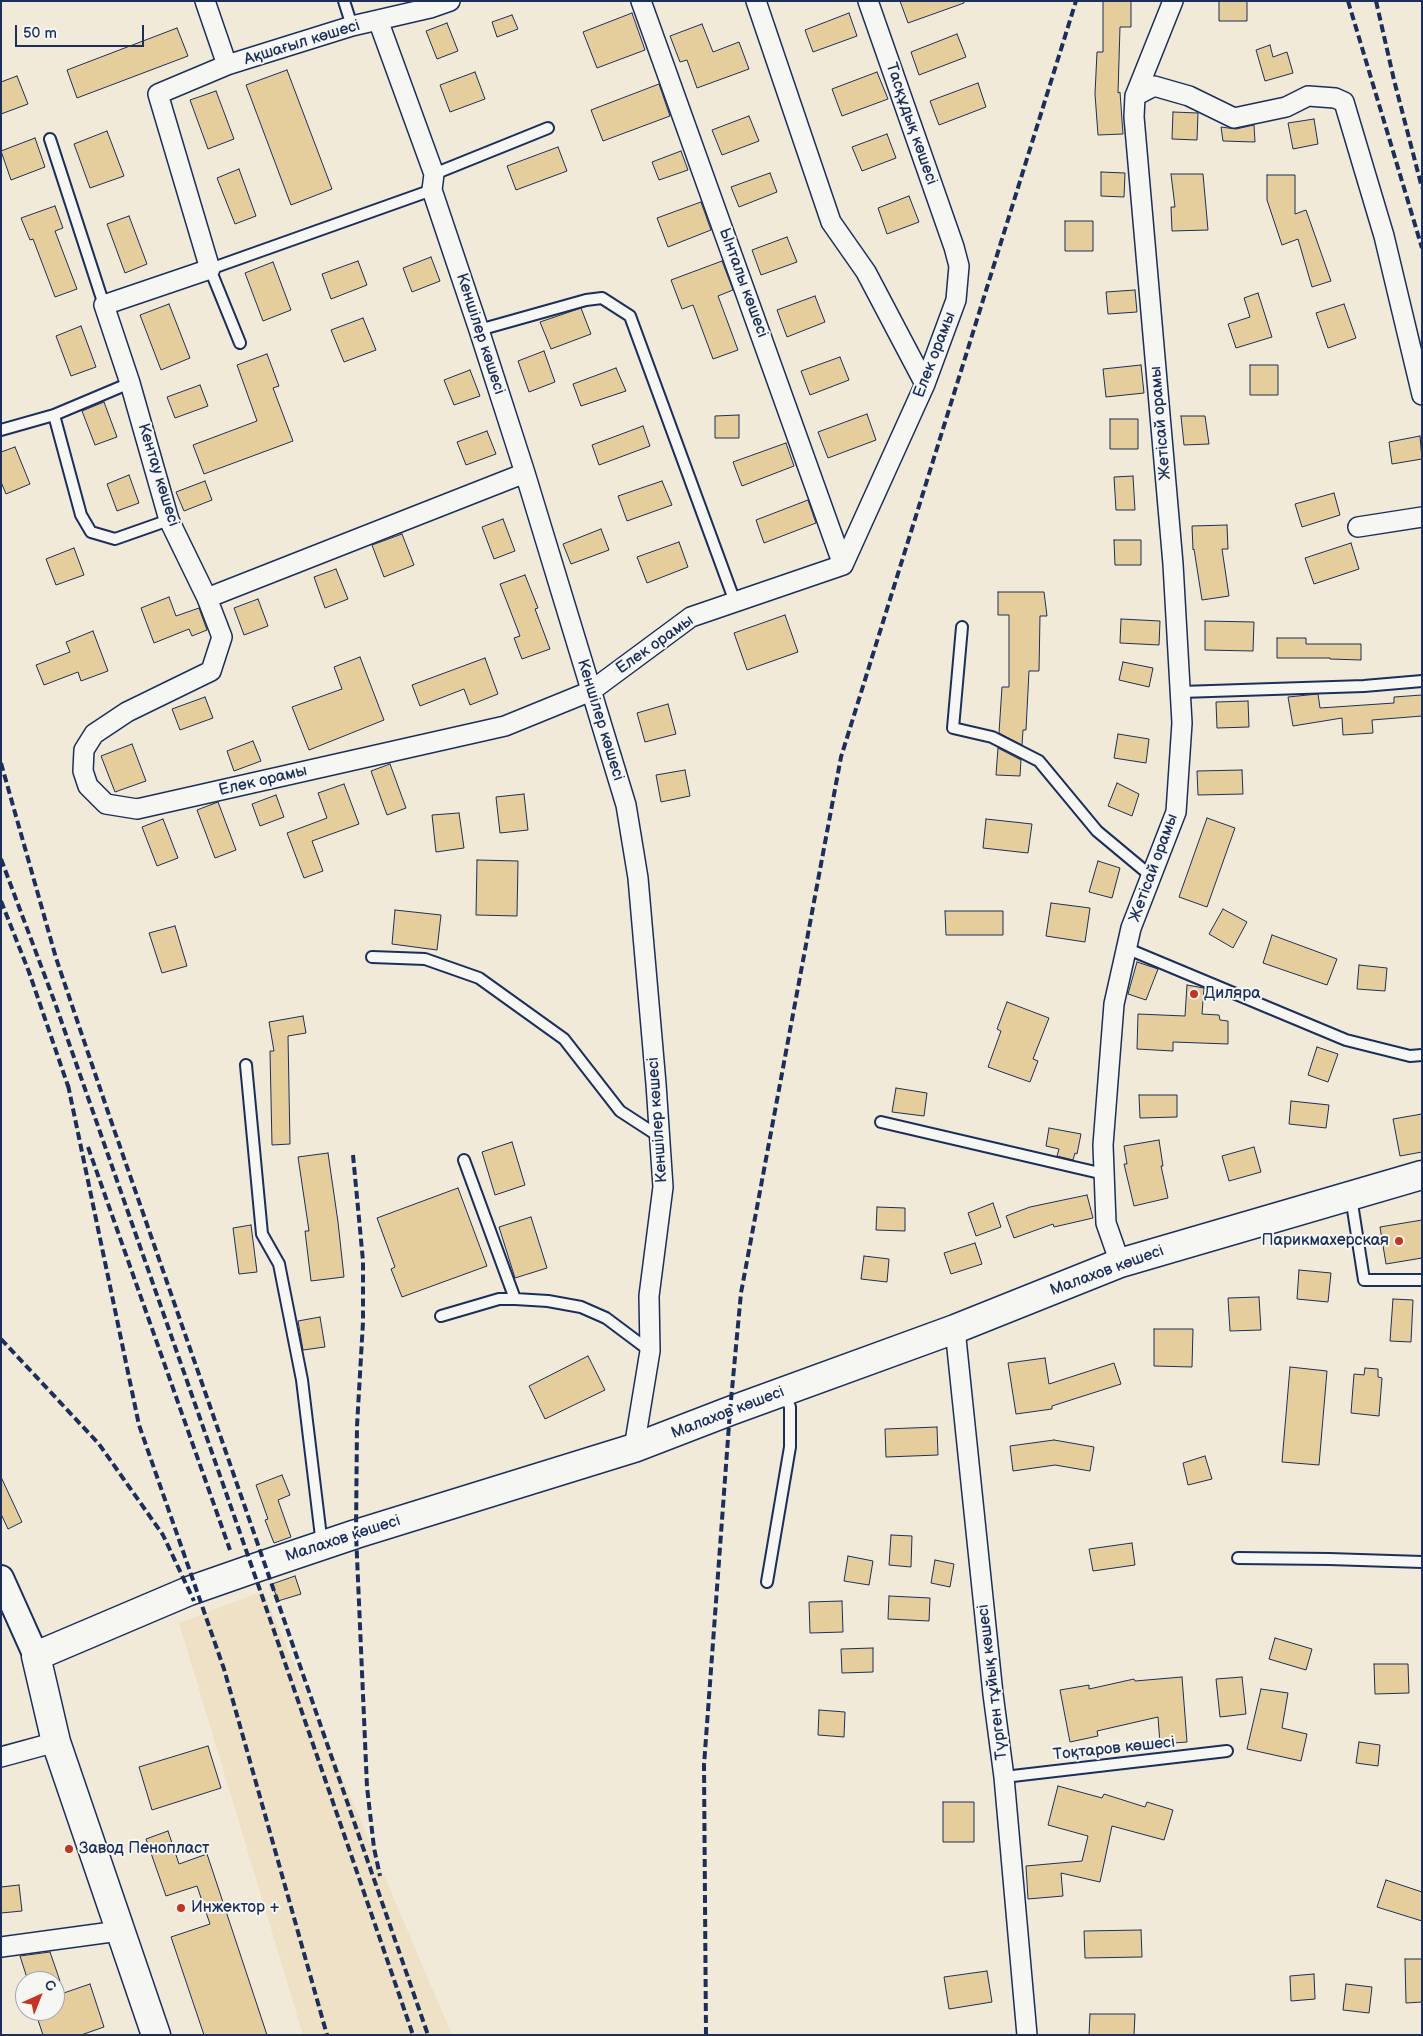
<!DOCTYPE html>
<html>
<head>
<meta charset="utf-8">
<style>
	body { margin:0 }
	#map { position:relative; width:1423px; height:2036px; overflow:hidden; background:#f1ead8; font-family:"Balsamiq Sans",sans-serif }
	canvas { display:block }
	.frame { position:absolute; inset:0; border:2px solid #1b2f5e; pointer-events:none }
	.north { position:absolute; left:15px; top:1971px; width:50px; height:50px; box-sizing:border-box; background:#f6f6f2; border:1px solid #9ea6b7; border-radius:50%; rotate:44deg; font-size:14px; font-weight:700; line-height:20px; text-align:center; color:#1b2f5e }
	.north::after { content:''; display:block; margin:auto; width:18px; height:22px; background:#c8321e; clip-path:polygon(50% 0,100% 100%,50% 72%,0 100%) }
	.scale { position:absolute; left:15px; top:25px; width:129px; height:22px; box-sizing:border-box; border:2px solid #1b2f5e; border-top:0; padding-left:6px; font-size:15px; line-height:18px; white-space:nowrap; color:#1b2f5e; -webkit-text-stroke:4px #f6f6f2; paint-order:stroke }
</style>
</head>
<body>
<div id="map">
<canvas width="1423" height="2036"></canvas>
<div class="frame"></div>
<div class="north">С</div>
<div class="scale">50 m</div>
</div>
<script>
const ctx = document.querySelector('canvas').getContext('2d');
ctx.lineJoin = 'round';
function fillPath(path, color) { ctx.fillStyle = color; ctx.fill(path, 'evenodd'); }
const toPath = rows => new Path2D(rows.map(r => 'M' + r).join(''));
function stroke(path, color, width, dash) { ctx.strokeStyle = color; ctx.lineWidth = width; ctx.lineCap = dash ? 'butt' : 'round'; ctx.setLineDash(dash || []); ctx.stroke(path); }
function label(font, color, halo, rows, align = 'center') {
  ctx.font = font + ' "Balsamiq Sans",sans-serif'; ctx.lineWidth = 4; ctx.setLineDash([]); ctx.textBaseline = 'middle'; ctx.strokeStyle = halo; ctx.fillStyle = color; for (const [text, x, y, turn = 0] of rows) {
    ctx.save(); ctx.translate(x, y); ctx.rotate((+turn || 0) * Math.PI / 180); ctx.textAlign = isNaN(turn) ? turn : align; if (halo) ctx.strokeText(text, 0, 0); ctx.fillText(text, 0, 0); ctx.restore();
  }
}
fillPath(toPath([
	[263,1591,452,2035,303,2035,179,1623]
]), '#eee1c6');
const building = toPath([
	[900,1,964,1,964,3,908,23,900,1],
	[1103,1,1131,1,1131,27,1120,27,1118,93,1120,92,1123,134,1098,135,1095,94,1097,52,1103,52,1103,1],
	[1219,1,1247,1,1247,21,1219,21,1219,1],
	[632,13,645,50,597,68,583,32,632,13],
	[849,13,857,36,813,52,805,30,849,13],
	[512,15,518,29,497,37,492,22,512,15],
	[447,23,458,51,437,59,426,31,447,23],
	[702,24,713,52,739,42,749,69,697,88,687,60,680,62,670,36,702,24],
	[177,28,188,56,77,98,67,70,177,28],
	[957,34,966,57,919,75,911,52,957,34],
	[1270,45,1273,57,1287,52,1293,73,1265,81,1256,50,1270,45],
	[287,70,332,189,291,205,246,85,287,70],
	[475,72,485,99,450,112,440,85,475,72],
	[877,72,888,99,842,116,832,89,877,72],
	[17,76,28,104,1,114,1,82,17,76],
	[978,83,986,107,939,125,930,101,978,83],
	[659,84,670,116,603,141,591,110,659,84],
	[216,91,234,139,208,149,190,100,216,91],
	[1173,112,1198,113,1197,140,1172,139,1173,112],
	[749,116,759,141,722,155,712,130,749,116],
	[1314,119,1318,144,1293,149,1288,123,1314,119],
	[1254,125,1255,142,1223,141,1221,127,1236,129,1254,125],
	[107,131,124,176,90,188,74,144,107,131],
	[887,134,896,158,862,171,852,147,887,134],
	[35,138,45,167,11,180,1,151,35,138],
	[558,147,567,171,516,190,507,166,558,147],
	[681,151,688,170,659,180,652,162,681,151],
	[239,169,256,216,235,224,217,178,239,169],
	[1101,172,1125,173,1124,197,1101,196,1101,172],
	[770,173,777,192,739,207,731,187,770,173],
	[1171,174,1203,174,1208,230,1172,231,1171,207,1175,207,1171,174],
	[1267,175,1295,175,1295,214,1306,210,1331,281,1312,287,1298,239,1282,245,1267,200,1267,175],
	[909,196,919,222,887,234,878,208,909,196],
	[701,202,711,230,668,247,657,218,701,202],
	[55,206,63,228,55,231,77,289,55,297,33,239,30,240,21,218,55,206],
	[129,216,147,264,125,273,107,224,129,216],
	[1065,221,1093,221,1093,251,1065,251,1065,221],
	[787,237,797,262,761,275,752,250,787,237],
	[431,257,440,281,412,292,403,268,431,257],
	[358,261,367,285,331,299,322,274,358,261],
	[722,261,733,290,718,296,738,350,713,359,693,305,682,309,671,280,722,261],
	[273,262,291,310,263,321,245,273,273,262],
	[1135,290,1137,312,1108,314,1106,292,1135,290],
	[1258,293,1272,337,1236,348,1228,324,1250,317,1244,298,1258,293],
	[815,296,825,322,787,337,777,310,815,296],
	[169,304,190,358,161,370,140,315,169,304],
	[1344,304,1356,338,1328,348,1316,313,1344,304],
	[581,308,591,334,551,349,540,322,581,308],
	[363,318,376,350,344,362,331,330,363,318],
	[81,326,96,367,71,376,56,336,81,326],
	[544,351,555,382,529,392,518,361,544,351],
	[267,354,279,386,273,388,293,441,204,474,193,445,257,421,237,365,267,354],
	[840,357,849,380,810,395,801,371,840,357],
	[1141,365,1144,393,1106,397,1103,369,1141,365],
	[1250,365,1278,365,1278,395,1250,395,1250,365],
	[616,368,626,391,581,406,573,384,616,368],
	[470,370,480,396,454,405,444,380,470,370],
	[200,385,208,406,175,418,167,397,200,385],
	[104,402,117,437,95,445,82,411,104,402],
	[867,414,876,440,828,458,818,432,867,414],
	[739,415,739,438,715,438,715,416,739,415],
	[1181,416,1205,416,1209,444,1184,445,1181,416],
	[1110,419,1138,419,1138,449,1110,449,1110,419],
	[643,426,650,446,599,465,592,445,643,426],
	[487,431,496,454,466,465,457,442,487,431],
	[1420,436,1422,459,1392,464,1389,442,1420,436],
	[786,443,794,466,742,486,733,462,786,443],
	[15,447,30,484,6,494,1,482,1,452,15,447],
	[129,475,139,503,117,511,107,484,129,475],
	[1133,476,1135,510,1116,510,1114,477,1133,476],
	[205,481,212,500,184,511,176,492,205,481],
	[662,481,672,505,627,521,618,496,662,481],
	[1334,493,1340,515,1302,527,1295,504,1334,493],
	[808,500,816,523,764,543,756,520,808,500],
	[503,519,515,551,494,559,482,527,503,519],
	[1227,525,1228,549,1222,549,1229,596,1202,600,1194,549,1193,550,1192,526,1227,525],
	[601,529,609,550,571,564,563,544,601,529],
	[402,534,414,565,384,577,372,545,402,534],
	[1114,540,1141,540,1141,565,1115,565,1114,540],
	[679,542,688,567,647,583,637,557,679,542],
	[1351,543,1359,569,1314,584,1305,558,1351,543],
	[74,548,84,575,56,585,46,559,74,548],
	[336,569,348,599,325,608,314,577,336,569],
	[525,575,538,608,535,609,550,649,522,659,514,638,520,636,500,584,525,575],
	[998,592,1044,592,1047,616,1040,616,1039,671,1029,671,1026,730,1023,730,1022,745,999,733,1002,687,1009,687,1009,615,998,615,998,592],
	[169,597,176,616,199,608,207,630,192,636,189,629,154,643,141,608,169,597],
	[258,599,268,626,244,635,234,608,258,599],
	[785,615,798,652,747,670,734,633,785,615],
	[1121,619,1160,621,1159,645,1120,643,1121,619],
	[1205,621,1254,622,1253,651,1205,650,1205,621],
	[93,631,108,671,81,681,78,672,44,685,36,665,70,652,66,642,93,631],
	[1277,638,1306,638,1306,644,1361,644,1361,660,1330,659,1330,658,1277,658,1277,638],
	[360,657,384,720,309,750,292,707,342,689,334,667,360,657],
	[485,658,498,694,470,705,464,689,420,706,412,685,485,658],
	[1123,662,1153,668,1149,687,1119,680,1123,662],
	[1318,694,1320,708,1394,703,1394,697,1422,695,1422,716,1372,720,1373,733,1343,735,1342,718,1293,726,1288,697,1318,694],
	[205,697,213,718,180,730,172,709,205,697],
	[1248,701,1249,727,1217,728,1216,702,1248,701],
	[668,704,676,734,645,742,637,713,668,704],
	[1118,734,1149,739,1146,763,1114,758,1118,734],
	[253,741,261,761,234,771,227,751,253,741],
	[132,744,146,781,115,792,101,756,132,744],
	[998,748,1021,760,1020,776,996,775,998,748],
	[390,764,406,808,387,815,371,771,390,764],
	[685,770,690,796,661,802,656,775,685,770],
	[1242,770,1243,794,1198,795,1197,771,1242,770],
	[1117,783,1139,794,1132,816,1108,806,1117,783],
	[344,784,359,824,312,841,323,871,304,878,287,833,327,818,318,793,344,784],
	[524,794,528,830,500,833,496,797,524,794],
	[276,795,284,817,260,826,252,804,276,795],
	[218,802,236,850,215,858,197,810,218,802],
	[459,813,464,848,436,852,432,815,459,813],
	[1207,818,1235,828,1207,907,1179,897,1207,818],
	[163,819,178,858,157,866,142,827,163,819],
	[986,819,1032,824,1028,853,983,848,986,819],
	[477,860,518,861,517,916,476,915,477,860],
	[1098,861,1120,868,1112,898,1089,892,1098,861],
	[1051,903,1090,908,1085,942,1046,936,1051,903],
	[1223,909,1247,922,1233,948,1209,934,1223,909],
	[395,910,441,915,437,950,392,944,395,910],
	[945,911,1003,911,1003,935,946,935,945,911],
	[175,926,187,966,162,973,149,933,175,926],
	[1272,935,1337,959,1327,985,1263,963,1272,935],
	[1137,962,1158,969,1146,1000,1128,994,1137,962],
	[1359,965,1387,968,1385,991,1357,989,1359,965],
	[1187,985,1204,988,1202,1014,1219,1015,1220,1020,1228,1021,1228,1044,1173,1042,1173,1051,1137,1049,1138,1014,1185,1016,1187,985],
	[1007,1002,1049,1018,1033,1059,1038,1061,1030,1082,988,1067,1001,1031,997,1029,1007,1002],
	[303,1016,306,1033,288,1036,290,1144,272,1145,270,1051,274,1051,269,1022,303,1016],
	[1317,1047,1338,1054,1328,1082,1308,1075,1317,1047],
	[896,1088,927,1093,924,1116,892,1112,896,1088],
	[1139,1095,1177,1095,1177,1117,1140,1118,1139,1095],
	[1291,1101,1329,1105,1326,1128,1289,1124,1291,1101],
	[1422,1114,1422,1152,1400,1156,1393,1119,1422,1114],
	[1049,1128,1081,1134,1077,1154,1075,1153,1073,1160,1057,1156,1059,1149,1046,1146,1049,1128],
	[1159,1140,1163,1166,1161,1166,1168,1198,1134,1206,1124,1164,1127,1164,1124,1146,1159,1140],
	[512,1142,525,1185,495,1195,482,1152,512,1142],
	[1254,1147,1261,1172,1229,1181,1222,1156,1254,1147],
	[328,1153,338,1222,344,1277,311,1281,305,1231,309,1231,298,1157,328,1153],
	[458,1188,487,1266,402,1297,391,1269,395,1267,377,1218,458,1188],
	[1087,1195,1093,1218,1054,1227,1053,1224,1014,1238,1006,1216,1030,1207,1087,1195],
	[993,1203,1001,1227,976,1236,968,1213,993,1203],
	[877,1207,905,1208,905,1231,876,1230,877,1207],
	[531,1217,547,1268,515,1278,499,1227,531,1217],
	[1422,1220,1422,1258,1386,1264,1380,1227,1422,1220],
	[251,1225,257,1272,239,1274,233,1228,251,1225],
	[975,1243,982,1264,951,1274,944,1253,975,1243],
	[864,1256,889,1259,887,1282,861,1279,864,1256],
	[1299,1270,1331,1273,1328,1302,1297,1299,1299,1270],
	[1259,1297,1261,1330,1230,1331,1228,1298,1259,1297],
	[1393,1299,1413,1300,1411,1342,1390,1341,1393,1299],
	[320,1317,325,1347,303,1350,298,1321,320,1317],
	[1154,1329,1193,1329,1192,1367,1154,1366,1154,1329],
	[588,1356,605,1390,545,1419,529,1386,588,1356],
	[1045,1358,1049,1384,1114,1363,1121,1384,1052,1406,1052,1409,1016,1414,1008,1363,1045,1358],
	[1290,1367,1327,1371,1319,1465,1282,1462,1290,1367],
	[1365,1368,1378,1369,1378,1377,1382,1378,1379,1416,1351,1413,1354,1374,1364,1375,1365,1368],
	[937,1427,938,1455,886,1457,885,1429,937,1427],
	[1054,1440,1094,1447,1090,1471,1055,1465,1013,1471,1010,1446,1054,1440],
	[1205,1456,1212,1479,1188,1485,1183,1463,1205,1456],
	[282,1475,290,1495,278,1500,291,1537,274,1543,265,1520,268,1519,256,1485,282,1475],
	[1,1477,22,1522,8,1529,1,1514,1,1477],
	[891,1535,912,1536,911,1567,889,1565,891,1535],
	[1132,1543,1135,1565,1093,1571,1089,1549,1132,1543],
	[848,1556,873,1561,869,1585,844,1581,848,1556],
	[935,1560,954,1564,950,1587,931,1583,935,1560],
	[295,1576,301,1594,278,1601,272,1584,295,1576],
	[889,1596,930,1598,929,1621,888,1619,889,1596],
	[842,1601,843,1632,810,1633,809,1602,842,1601],
	[1275,1638,1312,1649,1306,1670,1269,1659,1275,1638],
	[873,1648,873,1672,842,1673,841,1649,873,1648],
	[1374,1664,1408,1664,1409,1693,1375,1694,1374,1664],
	[1182,1677,1187,1742,1160,1744,1158,1717,1097,1731,1098,1736,1070,1742,1060,1690,1089,1685,1089,1689,1134,1679,1135,1681,1182,1677],
	[1242,1677,1246,1714,1220,1717,1216,1679,1242,1677],
	[1261,1689,1288,1693,1282,1728,1307,1734,1301,1761,1247,1749,1261,1689],
	[819,1710,845,1712,844,1737,818,1735,819,1710],
	[1359,1742,1380,1745,1378,1766,1356,1763,1359,1742],
	[208,1746,221,1788,152,1810,139,1767,208,1746],
	[1058,1786,1102,1798,1104,1794,1145,1807,1147,1802,1173,1810,1164,1840,1112,1826,1100,1882,1061,1873,1063,1896,1028,1899,1026,1866,1082,1861,1088,1836,1048,1825,1058,1786],
	[943,1802,974,1802,974,1842,943,1842,943,1802],
	[168,1831,179,1864,207,1854,267,2035,204,2035,171,1937,210,1924,197,1886,166,1896,146,1839,168,1831],
	[1386,1880,1422,1892,1422,1921,1377,1907,1386,1880],
	[19,1885,22,1911,1,1913,1,1887,19,1885],
	[1141,1930,1142,1957,1085,1958,1084,1931,1141,1930],
	[50,1952,60,1981,28,1981,20,1956,50,1952],
	[1405,1959,1422,1959,1422,2002,1406,2003,1405,1959],
	[987,1971,992,2002,949,2009,944,1977,987,1971],
	[1314,1974,1315,1999,1291,2001,1290,1976,1314,1974],
	[90,1984,104,2027,81,2035,43,2035,35,2011,55,2011,55,1996,90,1984],
	[1346,1984,1372,1987,1369,2013,1343,2010,1346,1984],
	[1090,2014,1135,2014,1134,2035,1089,2035,1090,2014]
]);
fillPath(building, '#e6cd9c');
stroke(building, '#1b2f5e', 1);
const service = toPath([
	[344,1,352,26],
	[50,139,104,305],
	[434,174,548,128],
	[479,330,586,300,602,298,630,316,735,602],
	[240,343,210,269,432,190],
	[54,415,81,515,91,532,115,539,169,520],
	[1,430,54,415,130,383],
	[962,627,953,728,992,737,1039,761,1097,831,1151,876],
	[1181,692,1364,686,1422,681],
	[1128,949,1346,1040,1410,1056,1422,1055],
	[372,957,425,959,479,978,564,1039,620,1111,660,1137],
	[246,1065,262,1234,279,1264,302,1380,322,1545],
	[881,1122,1104,1174],
	[464,1160,515,1299,548,1301,581,1307,606,1318,650,1351],
	[1351,1197,1364,1280,1422,1280],
	[441,1316,499,1299,515,1299],
	[1238,1558,1329,1559,1422,1562],
	[767,1582,790,1447,790,1407,784,1392],
	[1004,1777,1227,1751]
]);
const minor = toPath([
	[205,1,227,65],
	[450,1,430,8,352,26,227,65,158,94,210,269,104,305,130,383,169,520,207,598,525,473],
	[641,1,843,565],
	[756,1,831,222,866,272,925,384],
	[378,20,434,174,432,190,479,330,525,473,626,805,638,878,656,1084,663,1187,649,1296,650,1351,634,1448],
	[1135,96,1173,1],
	[1358,527,1422,517],
	[207,598,222,637,211,671,127,712,94,734,84,750,83,771,88,786,106,804,137,809,505,726,591,691,691,617,843,565,925,384,956,300,959,266,954,247,868,1],
	[1120,1263,1106,1223,1103,1145,1114,1004,1131,928,1176,812,1182,723,1173,564,1134,117,1135,96,1154,86,1189,96,1234,118,1286,107,1308,96,1335,98,1344,102,1384,236,1422,395],
	[955,1329,993,1694,1004,1777,1027,2035],
	[1,1757,56,1742],
	[1,1947,119,1931]
]);
const tertiary = toPath([
	[1,1578,36,1656]
]);
const secondary = toPath([
	[156,2035,56,1742,36,1656,189,1591,252,1569,356,1534,634,1448,730,1411,955,1329,1120,1263,1422,1175]
]);
stroke(service, '#1b2f5e', 14);
stroke(minor, '#1b2f5e', 22);
stroke(tertiary, '#1b2f5e', 28);
stroke(secondary, '#1b2f5e', 31);
stroke(service, '#f6f6f2', 10);
stroke(minor, '#f6f6f2', 19);
stroke(tertiary, '#f6f6f2', 24);
stroke(secondary, '#f6f6f2', 28);
stroke(toPath([
	[1348,1,1422,248],
	[1376,1,1394,80,1422,188],
	[1,763,56,958,108,1112,428,2035],
	[1,859,55,1003,261,1593,413,2035],
	[1,901,29,972,69,1089],
	[68,1085,139,1425,224,1669,327,2035],
	[88,1147,230,1550],
	[353,1155,363,1261,363,1322,357,1426,356,1534,367,1787,374,1848,380,1876],
	[1,1339,99,1444,163,1535,194,1601],
	[706,2035,704,1765,730,1411,741,1293,841,757,1076,1]
]), '#1b2f5e', 4, [8, 4]);
for (const [x, y, r, color] of [
	[1194,994,5,"#c8321e"],
	[1399,1241,5,"#c8321e"],
	[69,1849,5,"#c8321e"],
	[181,1908,5,"#c8321e"]
]) { const dot = new Path2D(); dot.arc(x, y, r, 0, 2 * Math.PI); ctx.fillStyle = color; ctx.fill(dot); stroke(dot, '#f6f6f2', 2); }
label('16px', '#1b2f5e', '#f6f6f2', [
	["Ақшағыл көшесі",302,43,-17],
	["Тасқұдық көшесі",911,124,71],
	["Ынталы көшесі",743,283,70],
	["Кеншілер көшесі",480,334,72],
	["Елек орамы",935,355,-69],
	["Жетісай орамы",1161,423,-95],
	["Кентау көшесі",158,475,73],
	["Елек орамы",655,645,-35],
	["Кеншілер көшесі",600,720,73],
	["Елек орамы",263,781,-13],
	["Жетісай орамы",1154,868,-70],
	["Кеншілер көшесі",658,1120,-94],
	["Малахов көшесі",1107,1271,-20],
	["Малахов көшесі",728,1413,-21],
	["Малахов көшесі",343,1539,-18],
	["Түрген тұйық көшесі",993,1682,-97],
	["Тоқтаров көшесі",1114,1749,-6]
]);
label('16px', '#1b2f5e', '#f6f6f2', [
	["Диляра",1204,994],
	["Парикмахерская",1389,1241,"right"],
	["Завод Пенопласт",79,1849],
	["Инжектор +",191,1908]
], 'left');
</script>
</body>
</html>
